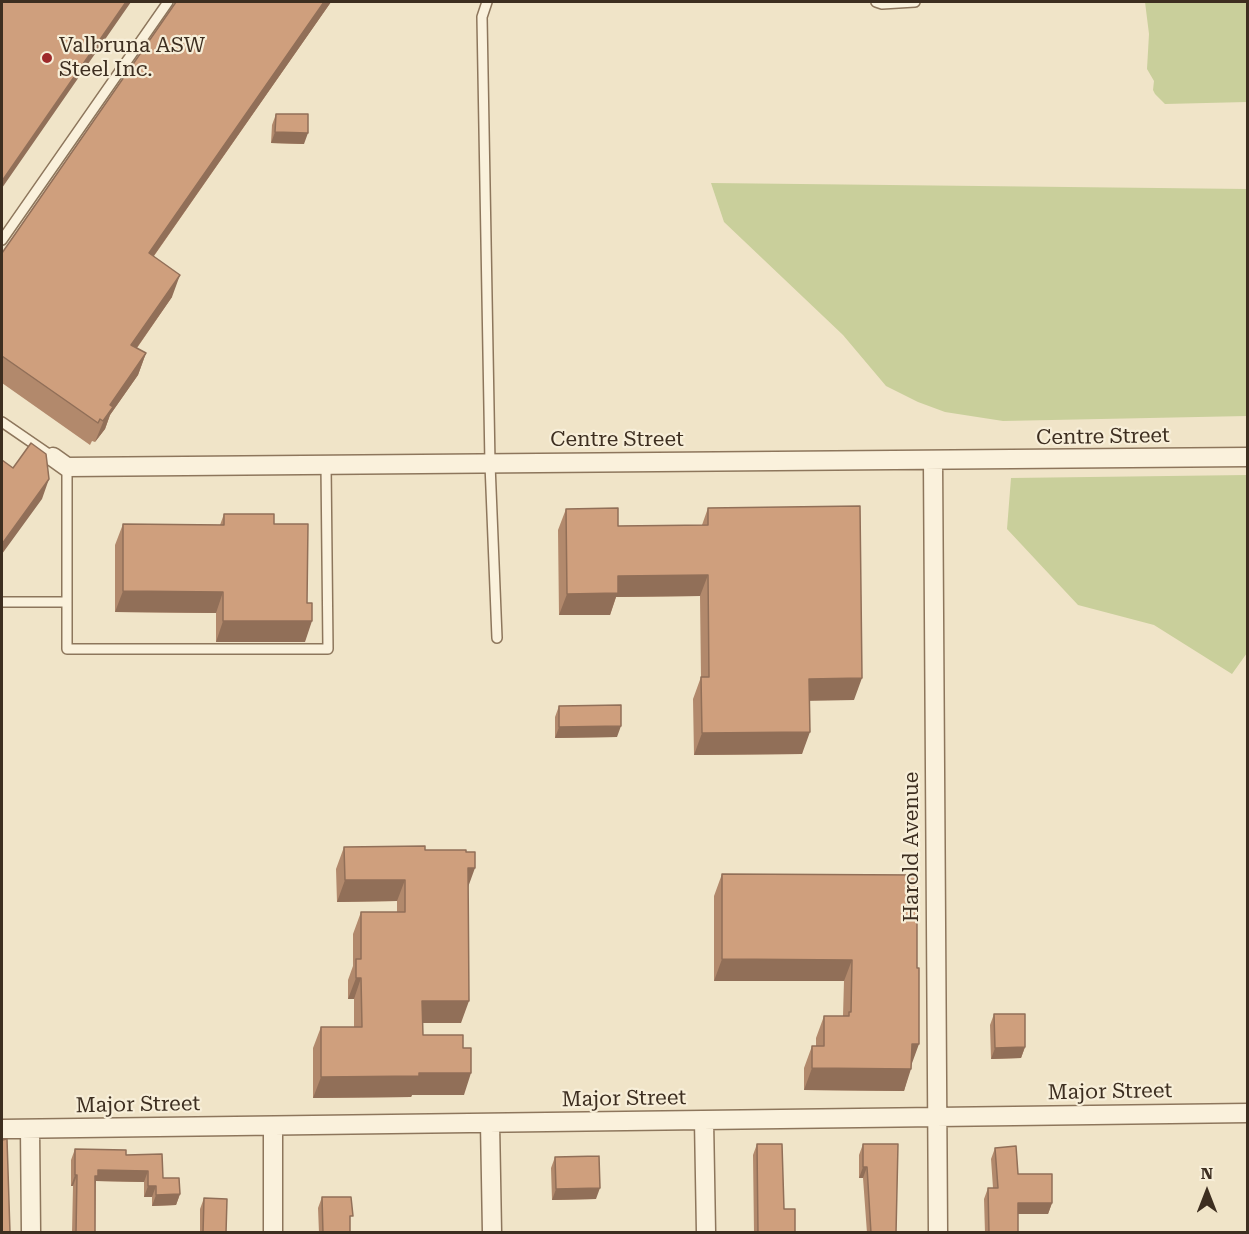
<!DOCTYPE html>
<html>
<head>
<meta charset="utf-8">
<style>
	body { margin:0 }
	#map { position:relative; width:1249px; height:1234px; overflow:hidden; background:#f0e4c8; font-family:"Roboto Serif",serif }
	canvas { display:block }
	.frame { position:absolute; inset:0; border:3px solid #3d2e20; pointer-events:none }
	.north { position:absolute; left:1177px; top:1162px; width:60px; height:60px; -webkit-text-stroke:4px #f7eed8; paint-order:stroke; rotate:0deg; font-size:16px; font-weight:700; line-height:24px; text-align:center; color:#3d2e20 }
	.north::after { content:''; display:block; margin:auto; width:21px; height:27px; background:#3d2e20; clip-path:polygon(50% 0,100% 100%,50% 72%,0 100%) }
</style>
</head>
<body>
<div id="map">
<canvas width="1249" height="1234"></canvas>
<div class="frame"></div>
<div class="north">N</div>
</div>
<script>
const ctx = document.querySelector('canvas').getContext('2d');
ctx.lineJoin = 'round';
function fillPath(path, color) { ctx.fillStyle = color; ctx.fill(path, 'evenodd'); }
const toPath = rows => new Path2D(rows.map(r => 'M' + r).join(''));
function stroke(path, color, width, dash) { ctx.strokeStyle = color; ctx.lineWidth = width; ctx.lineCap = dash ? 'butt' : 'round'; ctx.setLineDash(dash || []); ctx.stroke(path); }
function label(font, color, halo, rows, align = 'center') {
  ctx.font = font + ' "Roboto Serif",serif'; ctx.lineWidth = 4.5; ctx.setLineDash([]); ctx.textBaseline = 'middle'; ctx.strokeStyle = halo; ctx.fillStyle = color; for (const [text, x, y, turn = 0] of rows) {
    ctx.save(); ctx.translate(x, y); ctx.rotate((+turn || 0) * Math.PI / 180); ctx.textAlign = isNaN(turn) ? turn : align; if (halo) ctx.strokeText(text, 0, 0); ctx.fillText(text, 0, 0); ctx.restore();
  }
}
fillPath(toPath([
	[1145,2,1247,2,1247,102,1165,104,1155,94,1153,90,1154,81,1147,69,1149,34],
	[711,183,1247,189,1247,416,1003,421,945,412,918,402,886,386,843,335,724,222],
	[1247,475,1247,653,1232,674,1154,625,1078,605,1007,529,1011,478]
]), '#c9cf9b');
const lane = toPath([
	[487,2,482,17,490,464,497,638],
	[876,2,882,4,915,2],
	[2,240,168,2],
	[2,422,53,457],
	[67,467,67,649,328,649,326,465],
	[2,602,67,602]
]);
const street = toPath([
	[53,457,67,467,1248,457],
	[933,461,938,1232],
	[704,1120,706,1232],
	[490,1123,492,1232],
	[273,1126,273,1232],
	[2,1129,1248,1113],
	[30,1129,31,1232]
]);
stroke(lane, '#8d765c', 12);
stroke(street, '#8d765c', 21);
stroke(lane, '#faf1dc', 9);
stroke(street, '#faf1dc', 18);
fillPath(toPath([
	[331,2,154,256,172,297,137,348,146,353,138,375,110,415,105,429,95,442,92,441,90,445,2,383,2,253],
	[276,114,304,144,271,143,272,125],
	[708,508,854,700,810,700,802,754,694,755,693,699,701,677,700,596,616,597,610,615,559,615,558,530,566,509,618,526,702,525],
	[224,514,274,524,305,642,216,642,216,613,115,612,115,545,123,524,220,525],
	[559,706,617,737,555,738,555,717],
	[344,847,425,850,468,886,461,1023,422,1023,423,1035,464,1095,412,1095,411,1097,313,1098,313,1048,321,1027,354,1027,354,999,348,999,348,980,353,966,353,934,361,912,397,912,397,901,337,902,336,869],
	[722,874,917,875,911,1065,904,1091,804,1090,804,1068,812,1046,816,1046,816,1038,824,1016,843,1016,844,981,714,981,714,896],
	[994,1014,1025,1047,1021,1058,991,1059,990,1025],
	[757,1144,784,1209,795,1233,754,1233,753,1155],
	[863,1144,896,1233,867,1233,863,1178,859,1178,859,1155],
	[995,1148,1018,1174,1052,1203,1048,1214,1018,1214,1018,1233,985,1233,984,1199,988,1188,993,1188,991,1159],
	[75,1149,126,1155,163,1178,180,1194,176,1205,152,1206,152,1197,144,1197,144,1182,96,1181,95,1233,72,1233,73,1186,71,1186,71,1160],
	[555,1157,596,1199,552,1200,551,1168],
	[322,1197,350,1222,350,1233,319,1233,318,1208],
	[204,1198,226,1233,200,1233,200,1209]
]), '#b2896c');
fillPath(toPath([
	[126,2,131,2,2,188,2,181],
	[324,2,331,2,141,274,149,253],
	[275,132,308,133,304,144,271,143],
	[180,275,172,297,124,366,131,345],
	[146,353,138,375,110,415,105,429,95,442,110,405],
	[49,479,42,499,2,554,2,544],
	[708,575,700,596,616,597,610,615,559,615,567,594,618,576],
	[123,591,223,592,216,613,115,612],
	[223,621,312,621,305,642,216,642],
	[862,678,854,700,802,701,809,679],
	[621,726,617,737,555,738,559,727],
	[810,732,802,754,694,755,702,733],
	[468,868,475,868,467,890],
	[345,880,405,880,397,901,337,902],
	[722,959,852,960,844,981,714,981],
	[356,978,361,978,354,999,348,999],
	[422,1001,469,1001,461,1023,414,1023],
	[912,1044,919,1044,911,1066],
	[1025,1047,1021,1058,991,1059,995,1048],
	[812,1068,911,1069,904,1091,804,1090],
	[419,1073,471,1073,464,1095,412,1095,411,1097,313,1098,321,1077],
	[863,1167,867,1167,863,1178,859,1178],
	[98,1170,148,1171,144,1182,96,1181,94,1187,91,1187],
	[75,1175,77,1175,73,1186,71,1186],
	[148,1186,156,1186,152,1197,144,1197],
	[600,1188,596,1199,552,1200,556,1189],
	[180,1194,176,1205,152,1206,156,1195],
	[1018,1203,1052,1203,1048,1214,1014,1214]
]), '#916f58');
const building = toPath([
	[2,2,126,2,2,181,2,2],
	[176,2,324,2,149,253,180,275,131,345,146,353,110,405,113,407,103,421,100,419,98,423,2,356,2,253,176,2],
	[276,114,308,114,308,133,275,132,276,114],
	[31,443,46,454,49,479,2,544,2,460,13,468,31,443],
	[860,506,862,678,809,679,810,732,702,733,701,677,709,677,708,575,618,576,618,593,567,594,566,509,618,508,618,526,708,525,708,508,860,506],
	[224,514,274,514,274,524,308,524,307,603,312,603,312,621,223,621,223,592,123,591,123,524,224,525,224,514],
	[621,705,621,726,559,727,559,706,621,705],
	[425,846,425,850,466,850,466,852,475,852,475,868,468,868,469,1001,422,1001,423,1035,463,1035,463,1048,471,1048,471,1073,419,1073,419,1076,321,1077,321,1027,362,1027,361,978,356,978,356,959,361,959,361,912,405,912,405,880,345,880,344,847,425,846],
	[722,874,917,875,917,968,919,968,919,1044,912,1044,911,1069,812,1068,812,1046,824,1046,824,1016,849,1016,849,1012,851,1012,852,960,722,959,722,874],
	[994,1014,1025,1014,1025,1047,995,1048,994,1014],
	[7,1139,10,1233,2,1233,2,1140,7,1139],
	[757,1144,782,1144,784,1209,795,1209,795,1233,758,1233,757,1144],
	[863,1144,898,1144,896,1233,871,1233,867,1167,863,1167,863,1144],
	[1016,1146,1018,1174,1052,1174,1052,1203,1018,1203,1018,1233,989,1233,988,1188,998,1188,995,1148,1016,1146],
	[75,1149,126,1150,126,1155,162,1154,163,1178,179,1178,180,1194,156,1195,156,1186,148,1186,148,1171,98,1170,98,1176,95,1176,95,1233,76,1233,77,1175,75,1175,75,1149],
	[599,1156,600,1188,556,1189,555,1157,599,1156],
	[322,1197,351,1197,353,1216,350,1216,350,1233,323,1233,322,1197],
	[204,1198,227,1199,226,1233,203,1233,204,1198]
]);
fillPath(building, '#cf9f7d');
stroke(building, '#916f58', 1.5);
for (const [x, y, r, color] of [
	[47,58,6,"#9e2a2b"]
]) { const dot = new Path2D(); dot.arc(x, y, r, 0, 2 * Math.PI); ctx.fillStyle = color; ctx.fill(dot); stroke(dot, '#f7eed8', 2); }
label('21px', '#3d2e20', '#f7eed8', [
	["Valbruna ASW",59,46],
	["Steel Inc.",59,70]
], 'left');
label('21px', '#3d2e20', '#f7eed8', [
	["Centre Street",1103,437,-1],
	["Centre Street",617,440],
	["Harold Avenue",912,847,-90],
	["Major Street",1110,1092,-1],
	["Major Street",624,1099,-1],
	["Major Street",138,1105,-1]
]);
</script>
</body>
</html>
